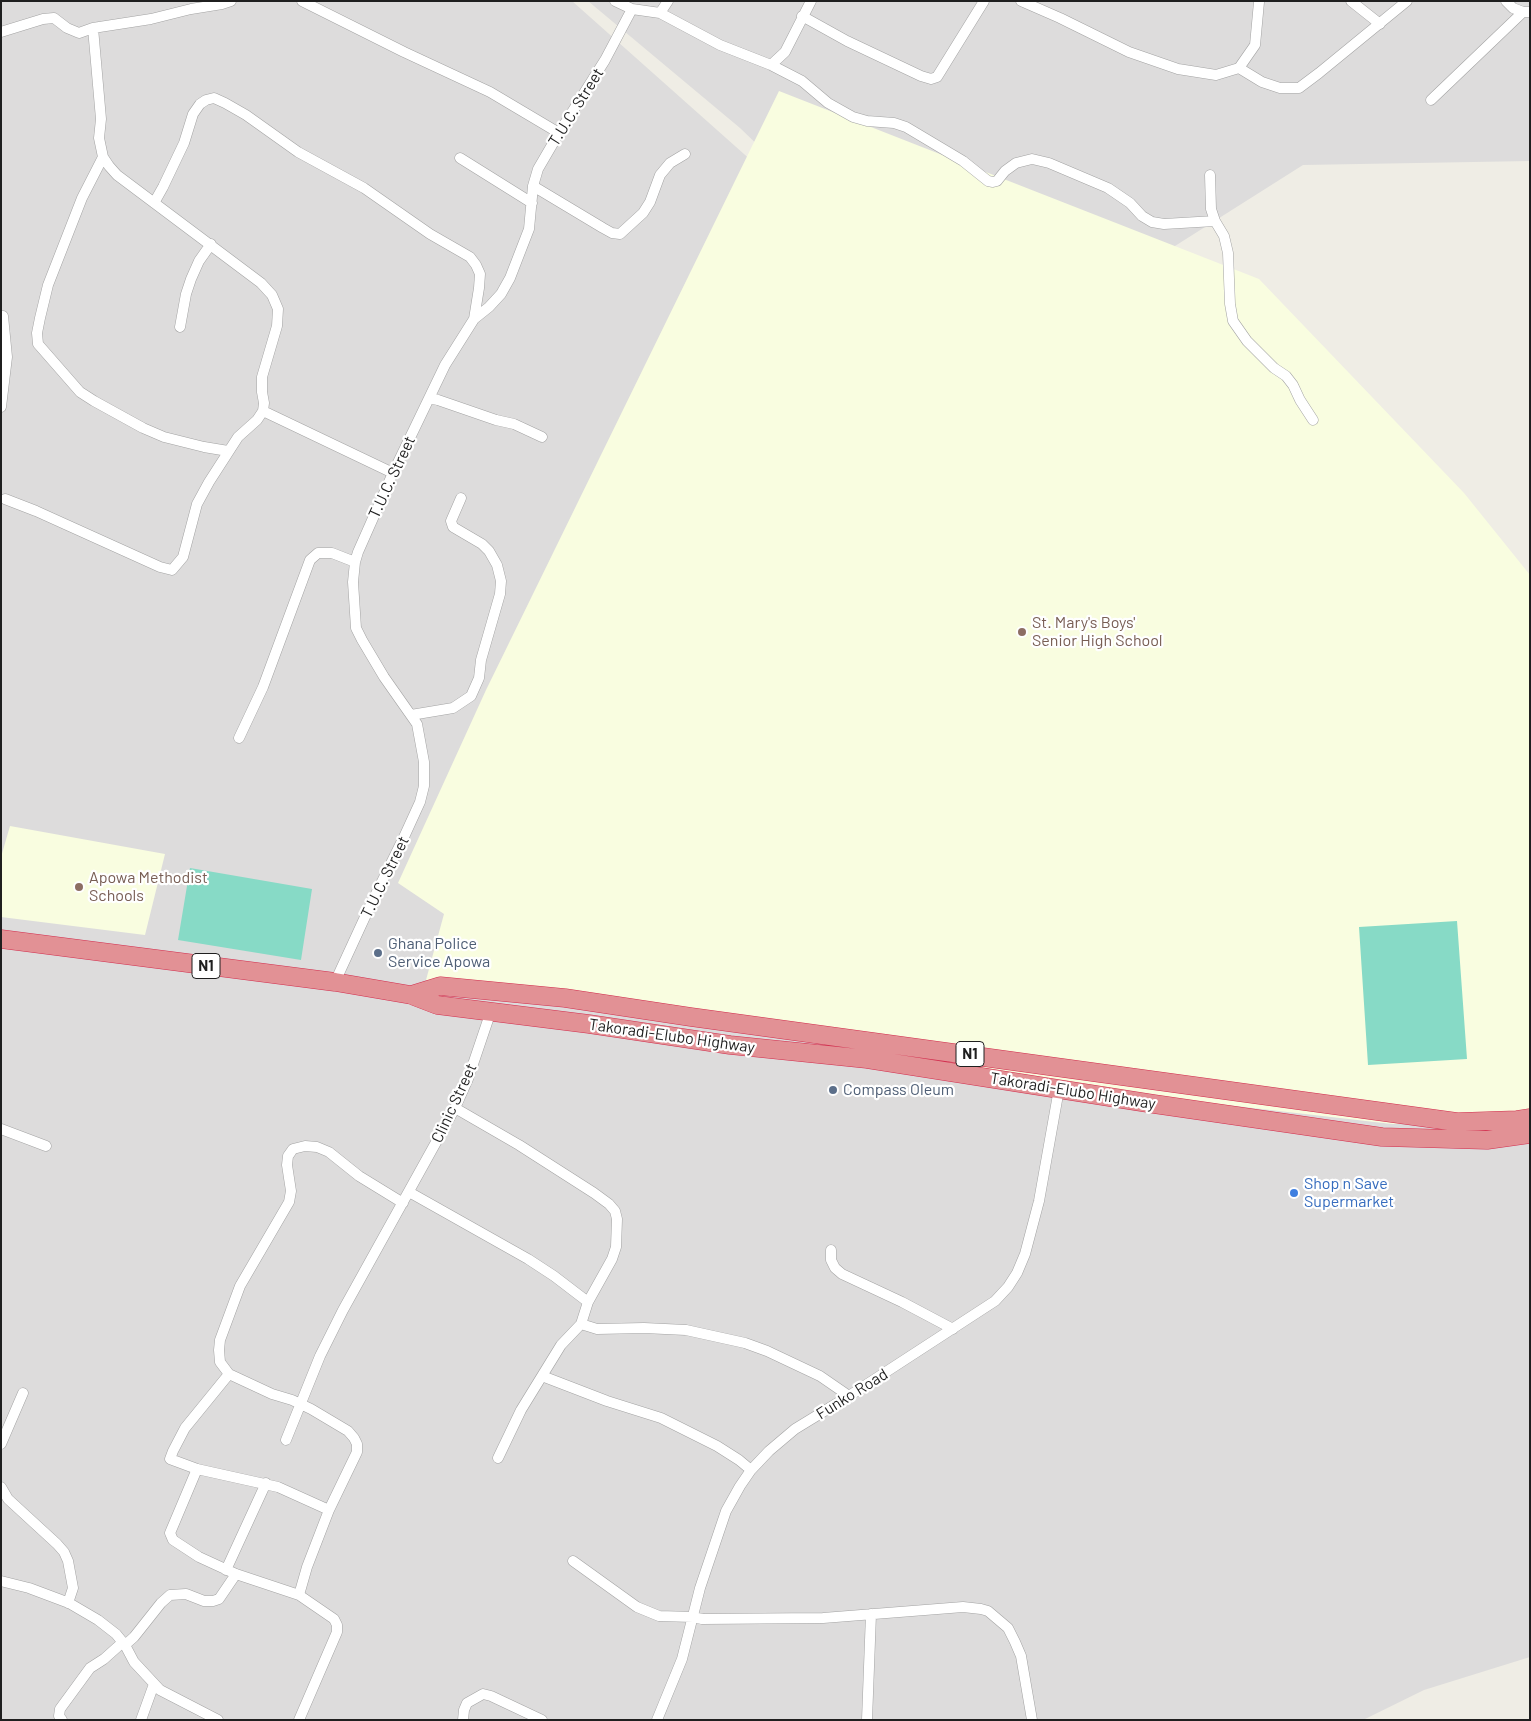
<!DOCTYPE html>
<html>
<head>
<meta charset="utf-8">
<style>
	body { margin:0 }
	#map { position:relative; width:1531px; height:1721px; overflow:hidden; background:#efede5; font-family:Barlow,sans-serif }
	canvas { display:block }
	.frame { position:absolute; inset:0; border:2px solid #1f1f1f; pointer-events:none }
</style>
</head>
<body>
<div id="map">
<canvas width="1531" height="1721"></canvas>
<div class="frame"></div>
</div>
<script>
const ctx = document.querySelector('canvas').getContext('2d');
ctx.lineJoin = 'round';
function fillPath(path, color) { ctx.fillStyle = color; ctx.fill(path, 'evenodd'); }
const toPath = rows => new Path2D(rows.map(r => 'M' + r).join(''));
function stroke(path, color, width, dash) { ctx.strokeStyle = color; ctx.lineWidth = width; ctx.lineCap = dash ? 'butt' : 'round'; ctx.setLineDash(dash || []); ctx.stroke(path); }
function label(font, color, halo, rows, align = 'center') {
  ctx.font = font + ' Barlow,sans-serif'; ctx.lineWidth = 4.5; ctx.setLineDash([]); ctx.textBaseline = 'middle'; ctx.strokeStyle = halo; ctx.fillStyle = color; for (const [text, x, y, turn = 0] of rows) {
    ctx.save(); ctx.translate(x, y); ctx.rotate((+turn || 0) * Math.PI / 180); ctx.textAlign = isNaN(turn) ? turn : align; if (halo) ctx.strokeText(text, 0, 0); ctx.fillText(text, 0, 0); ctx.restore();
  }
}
fillPath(toPath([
	[1,1,572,1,853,251,1530,662,1530,1657,1424,1690,1363,1720,1,1720],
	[588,1,1530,1,1530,161,1303,165,1058,320,822,207,740,128]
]), '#dddcdc');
fillPath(toPath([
	[779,91,1259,279,1464,493,1530,575,1530,1111,1475,1123,1392,1124,1192,1101,426,980,444,914,398,883,486,690],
	[10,826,165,854,145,935,1,917,1,857]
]), '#f9fde0');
fillPath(toPath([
	[190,868,312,889,301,960,178,940],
	[1457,921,1467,1059,1368,1065,1359,927]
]), '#87dac6');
const street = toPath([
	[302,1,404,52,490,92,559,133],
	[615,1,632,9,660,13,720,45,771,65,802,81,828,103,853,117,867,121,894,123,906,127,963,161,988,181,993,182,997,181,1005,171,1016,163,1032,159,1049,163,1108,188,1130,203,1142,216,1152,222,1164,224,1215,221],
	[1021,1,1060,18,1129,52,1178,69,1216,75,1239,68,1255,45,1259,2],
	[1351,1,1380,24],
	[1506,1,1513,8,1523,12,1529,12],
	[660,13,668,1],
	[802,16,847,41,921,76,931,79,937,77,984,1],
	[1,32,43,19,54,18,67,28,79,33,93,28,151,19,191,9,222,4,231,1],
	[771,65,785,52,811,1],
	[1239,68,1262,82,1280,88,1299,88,1319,73,1407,1],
	[1431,100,1523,12],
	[103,157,82,198,48,285,40,318,37,333,38,344,80,392,94,401,143,428,164,437,204,447,228,451],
	[460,158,532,203],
	[1210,175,1211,209,1215,221,1224,236,1228,253,1230,304,1233,321,1247,341,1274,368,1286,376,1293,385,1300,400,1313,420],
	[533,186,603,228,612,233,620,234,643,213,650,202,660,175,670,163,685,154],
	[154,203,163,187,184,143,193,114,200,104,206,100,214,98,225,103,246,115,298,152,364,188,430,234,470,257,476,265,480,274,479,288,474,319],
	[180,327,186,294,191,279,199,261,211,244],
	[429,398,438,400,496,420,514,424,542,437],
	[1,407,7,357,3,316],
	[263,411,393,473],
	[5,499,36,511,160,567,172,570,183,557,197,504,209,482,238,437,257,420,263,411,264,403,262,392,262,377,277,326,278,309,272,295,261,283,117,175,109,166,103,157,99,138,101,119,93,28],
	[411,715,453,708,471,696,479,678,481,660,500,594,501,581,497,565,489,551,482,544,453,527,451,521,461,498],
	[239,738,263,687,310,560,318,553,332,553,355,562],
	[335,982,370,906,404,837,420,802,424,786,424,762,417,724,384,677,362,640,356,628,353,582,355,562,358,552,393,473,445,365,474,319,489,307,501,294,510,278,529,229,533,186,538,169,559,133,605,60,632,9],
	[455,1108,519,1145,594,1193,609,1204,615,1211,617,1219,616,1247,612,1259,588,1302,581,1324,561,1345,521,1410,498,1458],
	[1,1129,46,1146],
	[409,1192,528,1259,554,1276,588,1302],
	[831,1250,831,1260,835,1268,842,1274,902,1302,953,1329],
	[581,1324,597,1329,644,1328,686,1330,745,1343,767,1351,820,1376,849,1396],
	[229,1374,185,1428,173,1451,170,1459,197,1469,278,1487,329,1510],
	[542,1376,607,1401,661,1418,717,1446,739,1460,751,1470],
	[286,1440,320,1356,343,1310,455,1108,468,1079,491,1011],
	[1,1444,23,1393],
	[197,1469,170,1533,173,1540,199,1557,236,1574,299,1595],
	[1,1487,8,1499,57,1544,64,1552,68,1561,73,1588,68,1603],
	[573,1561,637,1607,659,1616,693,1617,702,1619,823,1618,963,1607,981,1609,988,1611,1008,1628,1015,1642,1021,1656,1032,1720],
	[226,1570,266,1483],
	[1,1581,29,1588,69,1603,98,1620,116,1634,125,1645,134,1662,160,1690,218,1720],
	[125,1645,134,1637,161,1603,170,1595,186,1594,204,1601,213,1601,219,1599,236,1574],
	[62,1720,59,1716,60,1709,90,1668,104,1659,123,1642],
	[141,1720,154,1684],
	[299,1720,337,1632,337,1625,334,1619,299,1595,307,1567,329,1510,357,1452,357,1444,354,1438,348,1431,311,1409,292,1400,272,1394,229,1374,220,1362,219,1350,220,1340,240,1286,289,1202,291,1191,287,1165,288,1156,293,1149,305,1146,317,1147,329,1152,359,1176,403,1203],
	[463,1720,464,1710,467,1703,483,1694,491,1696,542,1720],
	[657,1720,682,1659,700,1588,726,1511,740,1486,751,1470,769,1451,795,1429,849,1396,995,1301,1008,1287,1017,1273,1025,1254,1039,1201,1059,1089],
	[867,1720,871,1614]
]);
const highway = toPath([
	[1,939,335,982,411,995,437,1005,589,1024,730,1045,867,1059,1154,1104,1382,1137,1487,1140,1530,1134],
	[411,995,440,986,565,998,691,1017,1457,1122,1517,1120,1530,1118]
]);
stroke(street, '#a3a3a3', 11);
stroke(highway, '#d22e4e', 19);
stroke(street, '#fff', 10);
stroke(highway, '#e29195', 18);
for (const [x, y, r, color] of [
	[1022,632,5,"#8d6e63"],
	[79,887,5,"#8d6e63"],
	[378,953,5,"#5c6f8a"],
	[833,1090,5,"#5c6f8a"],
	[1294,1193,5,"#3f7fe0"]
]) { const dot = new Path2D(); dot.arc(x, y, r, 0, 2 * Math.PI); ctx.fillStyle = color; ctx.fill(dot); stroke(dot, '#fff', 2); }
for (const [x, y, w] of [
	[206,966,28],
	[970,1054,28]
]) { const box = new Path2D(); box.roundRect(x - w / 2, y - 12.5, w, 25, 4); ctx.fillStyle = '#fff'; ctx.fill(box); stroke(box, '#1f1f1f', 1); }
label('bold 15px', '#1f1f1f', null, [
	["N1",206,966],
	["N1",970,1054]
]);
label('16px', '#1f1f1f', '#fff', [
	["T.U.C. Street",576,107,-58],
	["T.U.C. Street",392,477,-65],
	["T.U.C. Street",385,877,-64],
	["Takoradi-Elubo Highway",672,1036,8],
	["Takoradi-Elubo Highway",1073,1091,9],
	["Clinic Street",454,1103,-65],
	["Funko Road",852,1394,-32]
]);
label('16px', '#785e54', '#fff', [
	["St. Mary's Boys'",1032,623],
	["Senior High School",1032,641],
	["Apowa Methodist",89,878],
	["Schools",89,896]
], 'left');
label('16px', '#4e5e75', '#fff', [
	["Ghana Police",388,944],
	["Service Apowa",388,962],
	["Compass Oleum",843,1090]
], 'left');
label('16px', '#366cbe', '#fff', [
	["Shop n Save",1304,1184],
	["Supermarket",1304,1202]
], 'left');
</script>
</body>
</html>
